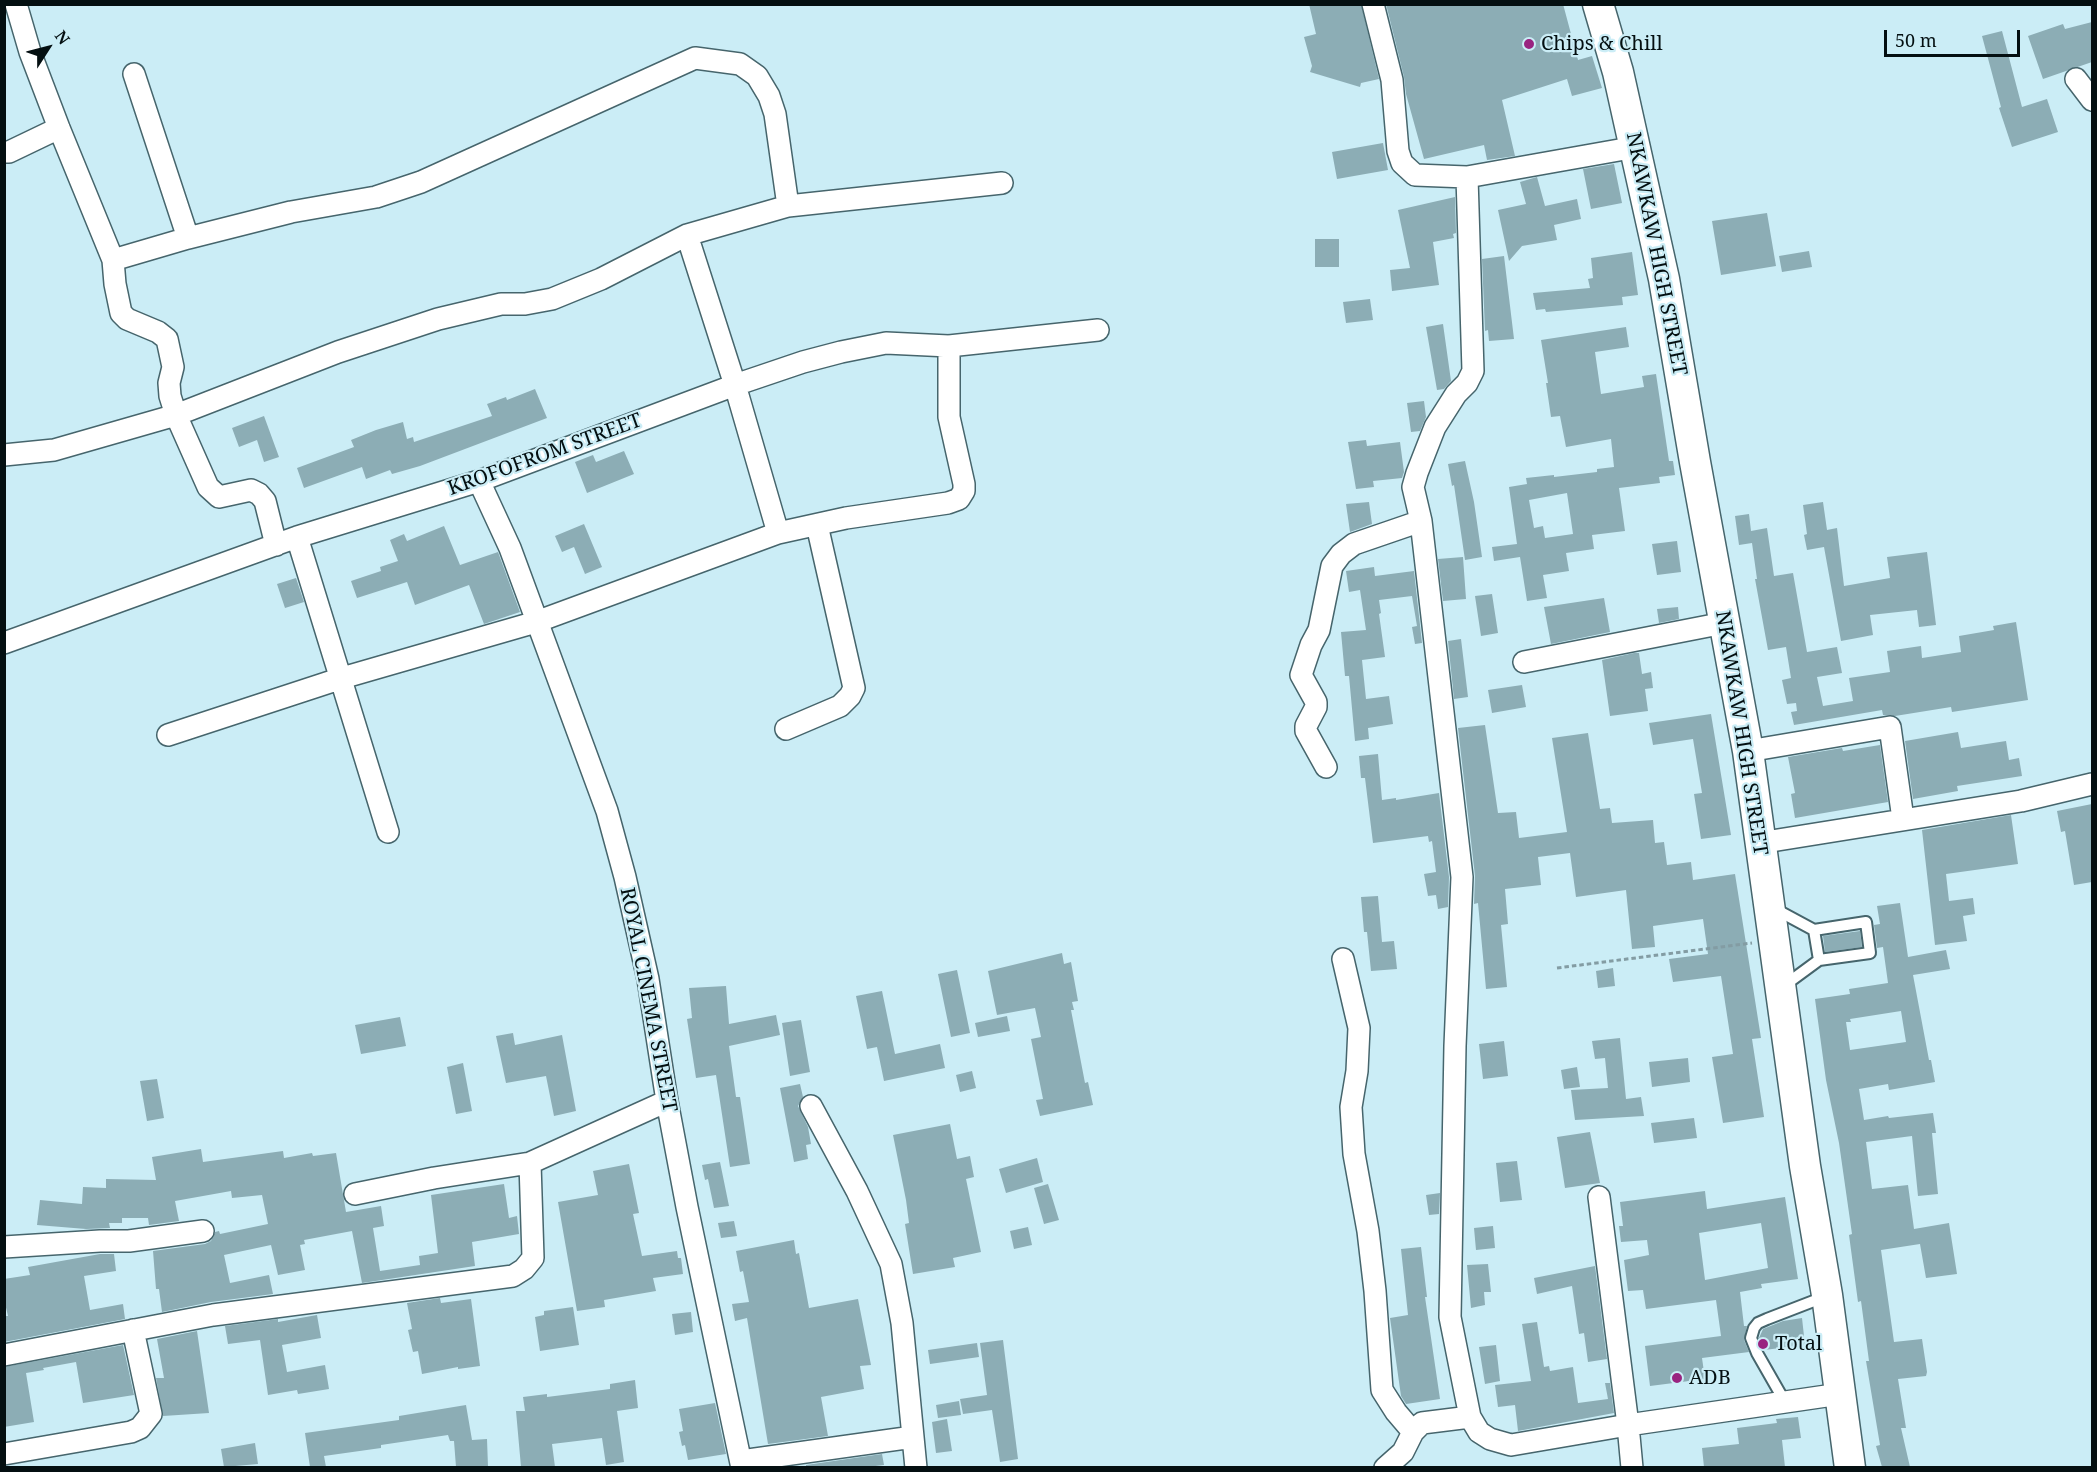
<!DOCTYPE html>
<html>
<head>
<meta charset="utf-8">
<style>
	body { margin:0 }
	#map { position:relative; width:2097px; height:1472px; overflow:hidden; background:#cbedf6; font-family:"Noto Serif",serif }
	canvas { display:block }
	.frame { position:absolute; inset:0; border:6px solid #040f11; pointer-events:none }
	.north { position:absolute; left:18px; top:18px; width:60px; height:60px; -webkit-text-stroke:4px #cbedf6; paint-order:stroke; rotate:54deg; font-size:16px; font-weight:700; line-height:24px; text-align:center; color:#040f11 }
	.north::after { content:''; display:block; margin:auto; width:21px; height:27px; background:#040f11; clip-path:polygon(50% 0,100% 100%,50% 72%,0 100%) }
	.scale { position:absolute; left:1884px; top:30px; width:136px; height:27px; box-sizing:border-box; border:3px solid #040f11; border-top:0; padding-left:8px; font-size:18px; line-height:21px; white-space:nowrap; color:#040f11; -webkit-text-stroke:4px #cbedf6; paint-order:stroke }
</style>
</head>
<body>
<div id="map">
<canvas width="2097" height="1472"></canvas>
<div class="frame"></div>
<div class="north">N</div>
<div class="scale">50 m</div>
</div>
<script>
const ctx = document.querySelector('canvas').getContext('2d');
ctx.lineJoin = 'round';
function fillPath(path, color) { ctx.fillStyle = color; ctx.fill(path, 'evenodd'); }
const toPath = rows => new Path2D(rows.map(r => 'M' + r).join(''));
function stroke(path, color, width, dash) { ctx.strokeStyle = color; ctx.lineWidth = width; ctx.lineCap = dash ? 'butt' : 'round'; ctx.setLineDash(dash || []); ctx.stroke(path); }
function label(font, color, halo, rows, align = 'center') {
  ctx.font = font + ' "Noto Serif",serif'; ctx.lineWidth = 4.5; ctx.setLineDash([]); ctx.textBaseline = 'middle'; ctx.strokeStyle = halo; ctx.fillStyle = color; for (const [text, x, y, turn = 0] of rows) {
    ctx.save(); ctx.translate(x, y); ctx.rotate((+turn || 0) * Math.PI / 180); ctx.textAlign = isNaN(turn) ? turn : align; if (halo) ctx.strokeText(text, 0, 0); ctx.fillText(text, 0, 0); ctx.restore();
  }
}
fillPath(toPath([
	[1309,4,1361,4,1379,79,1361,83,1360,87,1310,72,1312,66,1304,37,1316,34],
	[1386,4,1563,4,1578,60,1592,56,1602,88,1572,96,1567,79,1502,100,1515,156,1487,160,1484,145,1424,159,1406,94,1404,77],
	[2092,22,2092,62,2043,79,2028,36,2063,24,2065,29],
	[2002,31,2022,107,2047,99,2058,132,2012,147,1999,108,2001,107,1982,36],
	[1383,143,1388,170,1337,179,1332,152],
	[1614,164,1622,203,1591,209,1583,169],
	[1537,177,1545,206,1577,199,1581,219,1554,225,1557,240,1522,246,1509,261,1498,210,1526,204,1520,182],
	[1455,197,1456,233,1453,234,1454,238,1433,242,1439,285,1392,291,1390,270,1410,268,1398,210],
	[1767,213,1776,266,1721,275,1712,221],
	[1315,239,1339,239,1339,267,1315,267],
	[1809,251,1812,267,1782,272,1779,256],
	[1632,252,1638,295,1622,297,1623,305,1546,312,1545,309,1536,310,1533,293,1590,288,1588,279,1593,278,1591,258],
	[1504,256,1514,339,1489,341,1488,330,1485,331,1482,259],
	[1370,299,1373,320,1346,323,1343,302],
	[1443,324,1451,381,1444,389,1437,390,1426,327],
	[1626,327,1629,347,1595,352,1601,394,1644,387,1642,376,1656,374,1669,461,1673,461,1675,475,1659,477,1660,483,1619,488,1625,531,1592,535,1594,549,1566,553,1569,571,1543,575,1547,598,1527,601,1520,557,1494,561,1492,547,1517,544,1509,487,1527,484,1526,478,1554,475,1554,477,1597,472,1597,469,1614,467,1611,439,1566,447,1560,416,1551,417,1546,383,1548,383,1541,340],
	[1567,493,1573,534,1545,538,1543,526,1534,528,1529,500],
	[535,389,547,418,420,466,392,474,390,470,366,479,362,467,304,488,297,468,354,447,351,440,376,430,403,422,407,439,413,437,414,442,492,416,487,404,506,397,507,400],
	[1424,401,1426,417,1420,431,1411,432,1407,403],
	[264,416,279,457,264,462,257,440,239,447,232,428],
	[1366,440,1367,446,1400,442,1404,472,1402,478,1373,481,1374,487,1356,489,1348,442],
	[624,451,634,474,587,493,575,462,593,455,596,462],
	[1465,461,1474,502,1482,557,1465,560,1454,485,1452,486,1448,464],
	[1369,502,1372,524,1350,532,1346,504],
	[1823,502,1827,530,1837,528,1844,586,1890,578,1887,557,1927,552,1936,625,1919,627,1917,610,1870,615,1873,635,1841,641,1824,547,1807,550,1804,535,1807,534,1803,505],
	[1749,514,1751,531,1767,528,1774,576,1793,573,1807,652,1837,647,1842,673,1817,677,1823,706,1853,701,1849,678,1890,672,1887,651,1921,646,1922,658,1961,652,1959,636,1994,630,1993,626,2016,622,2028,700,1952,712,1951,707,1895,716,1883,715,1882,710,1794,725,1791,712,1797,711,1796,703,1787,704,1782,680,1791,678,1786,647,1768,650,1755,579,1757,579,1752,543,1739,545,1735,516],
	[584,524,602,567,585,574,574,547,562,552,555,536],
	[444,526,460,565,498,552,520,612,484,624,469,585,415,605,407,582,357,598,351,581,381,571,380,567,398,561,390,540,404,534,407,541],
	[1677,541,1681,572,1657,575,1652,544],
	[1463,557,1466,599,1443,601,1438,559],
	[1374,567,1375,576,1414,571,1422,643,1415,644,1412,627,1417,626,1412,596,1379,600,1381,613,1379,614,1385,657,1362,660,1366,699,1389,696,1393,724,1368,728,1369,739,1355,741,1349,676,1345,676,1341,632,1366,630,1360,590,1349,592,1346,571],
	[296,578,304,602,285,608,277,584],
	[1492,594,1498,633,1481,636,1475,596],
	[1604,598,1610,632,1551,644,1544,607],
	[1678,607,1679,619,1659,623,1657,609],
	[1461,639,1468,697,1454,699,1448,641],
	[1634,653,1639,653,1642,674,1651,672,1653,688,1645,689,1648,711,1610,716,1602,660],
	[1522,685,1526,707,1492,713,1488,690],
	[1711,714,1731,835,1701,839,1694,794,1702,793,1693,739,1653,745,1649,723],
	[1485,725,1498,813,1516,812,1519,838,1567,832,1552,738,1588,733,1600,809,1610,808,1612,823,1653,820,1655,843,1664,842,1667,865,1691,862,1693,880,1735,874,1761,1038,1752,1039,1764,1117,1723,1123,1712,1057,1733,1054,1721,976,1673,982,1669,959,1708,954,1703,919,1653,926,1655,947,1632,949,1626,890,1576,897,1570,853,1538,857,1541,885,1505,889,1508,924,1501,925,1507,987,1486,989,1478,903,1474,904,1475,876,1458,728],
	[1958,732,1961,748,2006,741,2009,760,2019,758,2022,776,1957,786,1958,791,1913,799,1905,741],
	[1880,745,1888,802,1795,818,1791,794,1795,793,1788,757,1842,748,1843,751],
	[1378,754,1382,800,1396,798,1396,800,1439,793,1449,877,1448,907,1438,909,1436,895,1428,896,1424,874,1436,872,1432,841,1429,842,1428,836,1373,843,1365,778,1361,778,1359,756],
	[2092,804,2092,882,2074,885,2065,831,2061,832,2057,811],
	[2011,815,2018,864,1946,874,1949,901,1973,898,1975,914,1963,916,1967,941,1935,945,1922,830],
	[1378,896,1382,942,1394,941,1397,969,1371,971,1367,932,1364,932,1361,897],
	[1900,903,1908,957,1946,950,1950,969,1913,975,1929,1060,1931,1060,1935,1082,1889,1090,1888,1084,1859,1089,1864,1120,1888,1116,1889,1118,1933,1113,1936,1133,1932,1133,1938,1194,1918,1196,1912,1136,1866,1142,1872,1189,1908,1185,1914,1229,1949,1223,1957,1274,1926,1278,1920,1244,1881,1250,1894,1342,1922,1339,1927,1372,1926,1376,1898,1379,1906,1428,1901,1428,1910,1467,1882,1467,1876,1446,1880,1445,1866,1361,1869,1361,1861,1301,1858,1302,1849,1235,1852,1234,1839,1143,1826,1080,1815,999,1850,994,1849,989,1888,983,1883,947,1877,948,1874,925,1880,924,1877,906],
	[1901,1011,1906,1042,1850,1050,1846,1022,1851,1022,1850,1019],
	[1860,931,1862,947,1825,952,1823,936],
	[1062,953,1064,964,1071,962,1078,1001,1072,1002,1074,1010,1071,1010,1085,1083,1088,1082,1093,1105,1040,1116,1036,1100,1043,1099,1031,1039,1041,1037,1035,1008,997,1015,988,971],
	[1613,968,1615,986,1598,988,1596,971],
	[957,970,970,1033,951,1037,938,974],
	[726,986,729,1024,776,1015,780,1035,729,1046,736,1097,740,1097,750,1164,730,1167,716,1075,696,1078,687,1019,692,1018,689,988],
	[882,991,895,1054,940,1044,945,1068,884,1081,877,1047,867,1049,856,996],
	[1007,1016,1010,1031,978,1037,975,1023],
	[400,1017,406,1046,361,1054,355,1025],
	[801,1020,810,1072,790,1076,782,1023],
	[513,1033,515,1045,562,1035,576,1111,554,1116,546,1076,506,1083,496,1036],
	[1620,1038,1626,1099,1641,1097,1644,1116,1575,1120,1571,1090,1608,1088,1605,1058,1595,1059,1592,1041],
	[1504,1041,1508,1076,1483,1079,1479,1044],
	[1688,1058,1690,1082,1652,1087,1649,1062],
	[463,1063,472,1111,456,1114,447,1067],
	[1577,1067,1580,1087,1564,1089,1561,1070],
	[972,1071,976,1088,960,1092,956,1075],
	[157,1079,164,1118,147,1121,140,1081],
	[800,1084,803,1097,798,1106,808,1127,811,1144,806,1145,808,1159,794,1162,780,1088],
	[1694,1118,1697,1138,1654,1143,1651,1123],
	[950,1124,957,1159,970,1156,974,1177,966,1179,981,1252,953,1258,955,1267,913,1274,905,1224,909,1223,906,1200,893,1135],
	[1590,1132,1600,1183,1565,1188,1557,1137],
	[201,1149,203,1162,283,1151,284,1158,312,1153,313,1156,336,1153,346,1212,381,1206,384,1226,373,1228,380,1271,420,1265,419,1256,438,1253,431,1195,504,1184,509,1218,517,1216,519,1234,472,1242,475,1266,362,1283,352,1231,304,1240,305,1244,300,1245,305,1270,278,1275,271,1245,224,1255,230,1283,269,1275,273,1294,211,1302,162,1312,159,1289,156,1289,153,1251,205,1244,211,1241,215,1232,219,1231,220,1234,268,1224,262,1195,232,1198,231,1191,175,1201,179,1221,149,1225,148,1218,122,1218,122,1223,109,1223,110,1228,86,1229,37,1225,40,1200,82,1204,83,1187,106,1188,106,1179,156,1180,152,1157],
	[1037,1158,1043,1182,1006,1193,999,1169],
	[1517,1161,1522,1200,1500,1202,1496,1163],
	[720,1162,729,1206,714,1208,708,1179,705,1180,702,1165],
	[629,1164,639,1213,633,1214,642,1256,677,1251,678,1258,681,1258,683,1274,653,1278,656,1291,604,1300,605,1307,577,1311,558,1202,598,1195,593,1171],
	[1048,1184,1059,1220,1044,1224,1034,1188],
	[1705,1191,1707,1209,1785,1197,1798,1279,1761,1284,1762,1288,1740,1292,1744,1326,1747,1326,1744,1340,1749,1352,1702,1358,1705,1379,1650,1386,1645,1346,1721,1336,1716,1300,1646,1309,1643,1290,1628,1291,1624,1260,1649,1255,1647,1240,1621,1242,1619,1226,1623,1226,1620,1202],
	[1761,1223,1768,1268,1705,1280,1699,1233],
	[1440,1193,1439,1214,1429,1215,1426,1195],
	[734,1221,737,1236,721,1238,718,1223],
	[1493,1226,1495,1248,1476,1250,1474,1228],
	[1028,1227,1032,1245,1014,1249,1010,1231],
	[794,1240,796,1254,799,1253,809,1308,858,1299,871,1365,860,1366,864,1389,821,1397,828,1436,768,1444,747,1318,735,1321,732,1304,749,1302,743,1271,740,1272,736,1251],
	[1421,1247,1427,1297,1425,1297,1440,1399,1406,1404,1401,1396,1390,1318,1408,1315,1401,1249],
	[100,1254,114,1254,116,1271,84,1276,90,1310,123,1304,125,1319,4,1342,4,1316,8,1316,4,1299,4,1279,30,1275,28,1267],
	[1488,1264,1491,1292,1484,1292,1485,1305,1471,1308,1467,1265],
	[1595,1266,1607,1359,1588,1362,1584,1333,1579,1334,1572,1286,1537,1294,1534,1278],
	[440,1298,441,1303,471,1299,480,1366,458,1369,458,1367,422,1374,418,1351,413,1352,408,1330,412,1329,407,1303],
	[573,1307,579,1345,540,1351,535,1317,544,1315,544,1311],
	[691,1312,693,1332,675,1335,672,1314],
	[317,1315,321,1338,282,1345,287,1372,325,1365,329,1389,298,1394,297,1390,268,1395,260,1340,228,1344,225,1326,278,1319,278,1322],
	[1802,1318,1805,1345,1764,1350,1759,1338,1763,1329,1783,1321],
	[1537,1322,1544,1367,1549,1366,1550,1371,1573,1367,1578,1403,1608,1399,1605,1383,1610,1383,1614,1413,1518,1431,1515,1405,1498,1407,1495,1385,1531,1381,1522,1324],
	[197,1331,209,1413,163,1416,156,1378,164,1378,157,1339],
	[1003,1340,1018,1459,1000,1462,992,1410,963,1414,960,1399,987,1395,980,1343],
	[977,1343,979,1357,930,1364,928,1350],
	[123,1345,134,1395,83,1403,76,1362,43,1368,44,1370,26,1373,34,1422,4,1427,4,1367],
	[1496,1345,1500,1381,1485,1384,1479,1347],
	[635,1380,638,1408,617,1411,624,1462,606,1465,602,1438,552,1444,555,1467,521,1467,516,1411,525,1411,523,1397,547,1394,547,1397,610,1389,610,1384],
	[959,1401,961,1415,938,1418,936,1405],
	[715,1403,726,1454,688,1460,685,1445,682,1446,679,1432,683,1431,679,1409],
	[466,1405,472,1440,487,1439,488,1467,456,1467,454,1441,450,1441,448,1435,381,1445,381,1448,324,1456,326,1467,310,1467,305,1433,399,1420,399,1416],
	[1798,1417,1801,1438,1782,1440,1785,1467,1704,1467,1702,1448,1739,1444,1737,1428,1777,1423,1776,1419],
	[947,1419,952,1451,936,1453,932,1422],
	[255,1443,258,1464,224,1467,221,1449],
	[882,1454,884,1465,867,1467,806,1467,806,1465]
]), '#8cadb5');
const service = toPath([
	[1775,909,1814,930,1866,922,1870,953,1819,960,1785,985],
	[1814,930,1819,960],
	[1785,1402,1757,1353,1751,1338,1754,1328,1758,1323,1767,1319,1824,1297]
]);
const minor = toPath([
	[16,4,30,52,59,128,113,260,115,284,121,313,127,319,158,332,167,339,173,367,169,383,170,396,176,415,208,487,219,497,251,490,259,494,265,501,276,545],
	[1373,4,1392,80,1398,151,1402,163,1415,175,1467,177,1636,147],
	[134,74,188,238],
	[2076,79,2092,100],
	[4,152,9,152,59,128],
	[1467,177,1473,371,1467,383,1456,394,1435,427,1417,473,1413,487,1421,521,1462,877,1455,1046,1450,1317,1470,1417,1479,1432,1490,1439,1511,1445,1628,1425,1599,1197],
	[687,235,735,385,778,533],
	[113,260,188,238,291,212,376,197,421,182,695,58,740,64,757,76,769,96,775,114,788,206],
	[4,455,54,450,176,415,338,352,438,319,501,304,525,304,552,299,601,279,687,235,788,206,1002,183],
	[479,481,510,548,607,811,625,877,648,979,667,1101,687,1207,742,1468],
	[297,537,388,832],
	[4,643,297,537,479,481,735,385,803,362,841,352,886,343,949,346,1098,330],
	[1524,662,1724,623],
	[786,729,840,706,850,696,854,688,817,525],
	[168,735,342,678,536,622,778,533,846,518,948,503,959,499,964,491,964,484,949,417,949,346],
	[1748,751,1890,727,1903,819],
	[1326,767,1306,731,1306,726,1316,707,1316,702,1301,675,1311,645,1319,630,1332,566,1341,554,1354,544,1421,521],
	[1759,843,2021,801,2092,784],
	[1343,959,1359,1028,1357,1071,1351,1107,1354,1154,1368,1231,1375,1291,1382,1390,1396,1412,1413,1432],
	[811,1106,857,1191,891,1264,902,1323,913,1437],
	[355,1194,434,1178,530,1163,667,1101],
	[4,1247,100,1241,129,1241,203,1231],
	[4,1355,213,1315,513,1276,524,1269,533,1258,530,1163],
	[4,1454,131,1432,140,1428,151,1414,133,1330],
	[741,1461,913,1437,916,1468],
	[1385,1468,1403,1452,1413,1432,1422,1423,1470,1417],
	[1632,1468,1628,1425,1840,1394]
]);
const secondary = toPath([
	[1598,4,1618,72,1664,279,1695,462,1748,751,1805,1166,1827,1295,1850,1468]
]);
stroke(service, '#46656c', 14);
stroke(minor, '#46656c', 24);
stroke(secondary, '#46656c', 33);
stroke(toPath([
	[1557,968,1752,943]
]), '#839ca3', 3, [4.5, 3]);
stroke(service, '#fff', 10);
stroke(minor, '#fff', 21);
stroke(secondary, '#fff', 30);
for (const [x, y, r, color] of [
	[1529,44,6,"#992480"],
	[1763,1344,6,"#992480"],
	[1677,1378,6,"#992480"]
]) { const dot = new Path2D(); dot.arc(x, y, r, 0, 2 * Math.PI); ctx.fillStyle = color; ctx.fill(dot); stroke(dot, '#cbedf6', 2); }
label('20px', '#040f11', '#cbedf6', [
	["Chips & Chill",1541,44],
	["Total",1775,1344],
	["ADB",1689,1378]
], 'left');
label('20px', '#040f11', '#cbedf6', [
	["NKAWKAW HIGH STREET",1656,254,79],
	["KROFOFROM STREET",545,455,-20],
	["NKAWKAW HIGH STREET",1741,733,81],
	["ROYAL CINEMA STREET",648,1000,79]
]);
</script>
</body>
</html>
